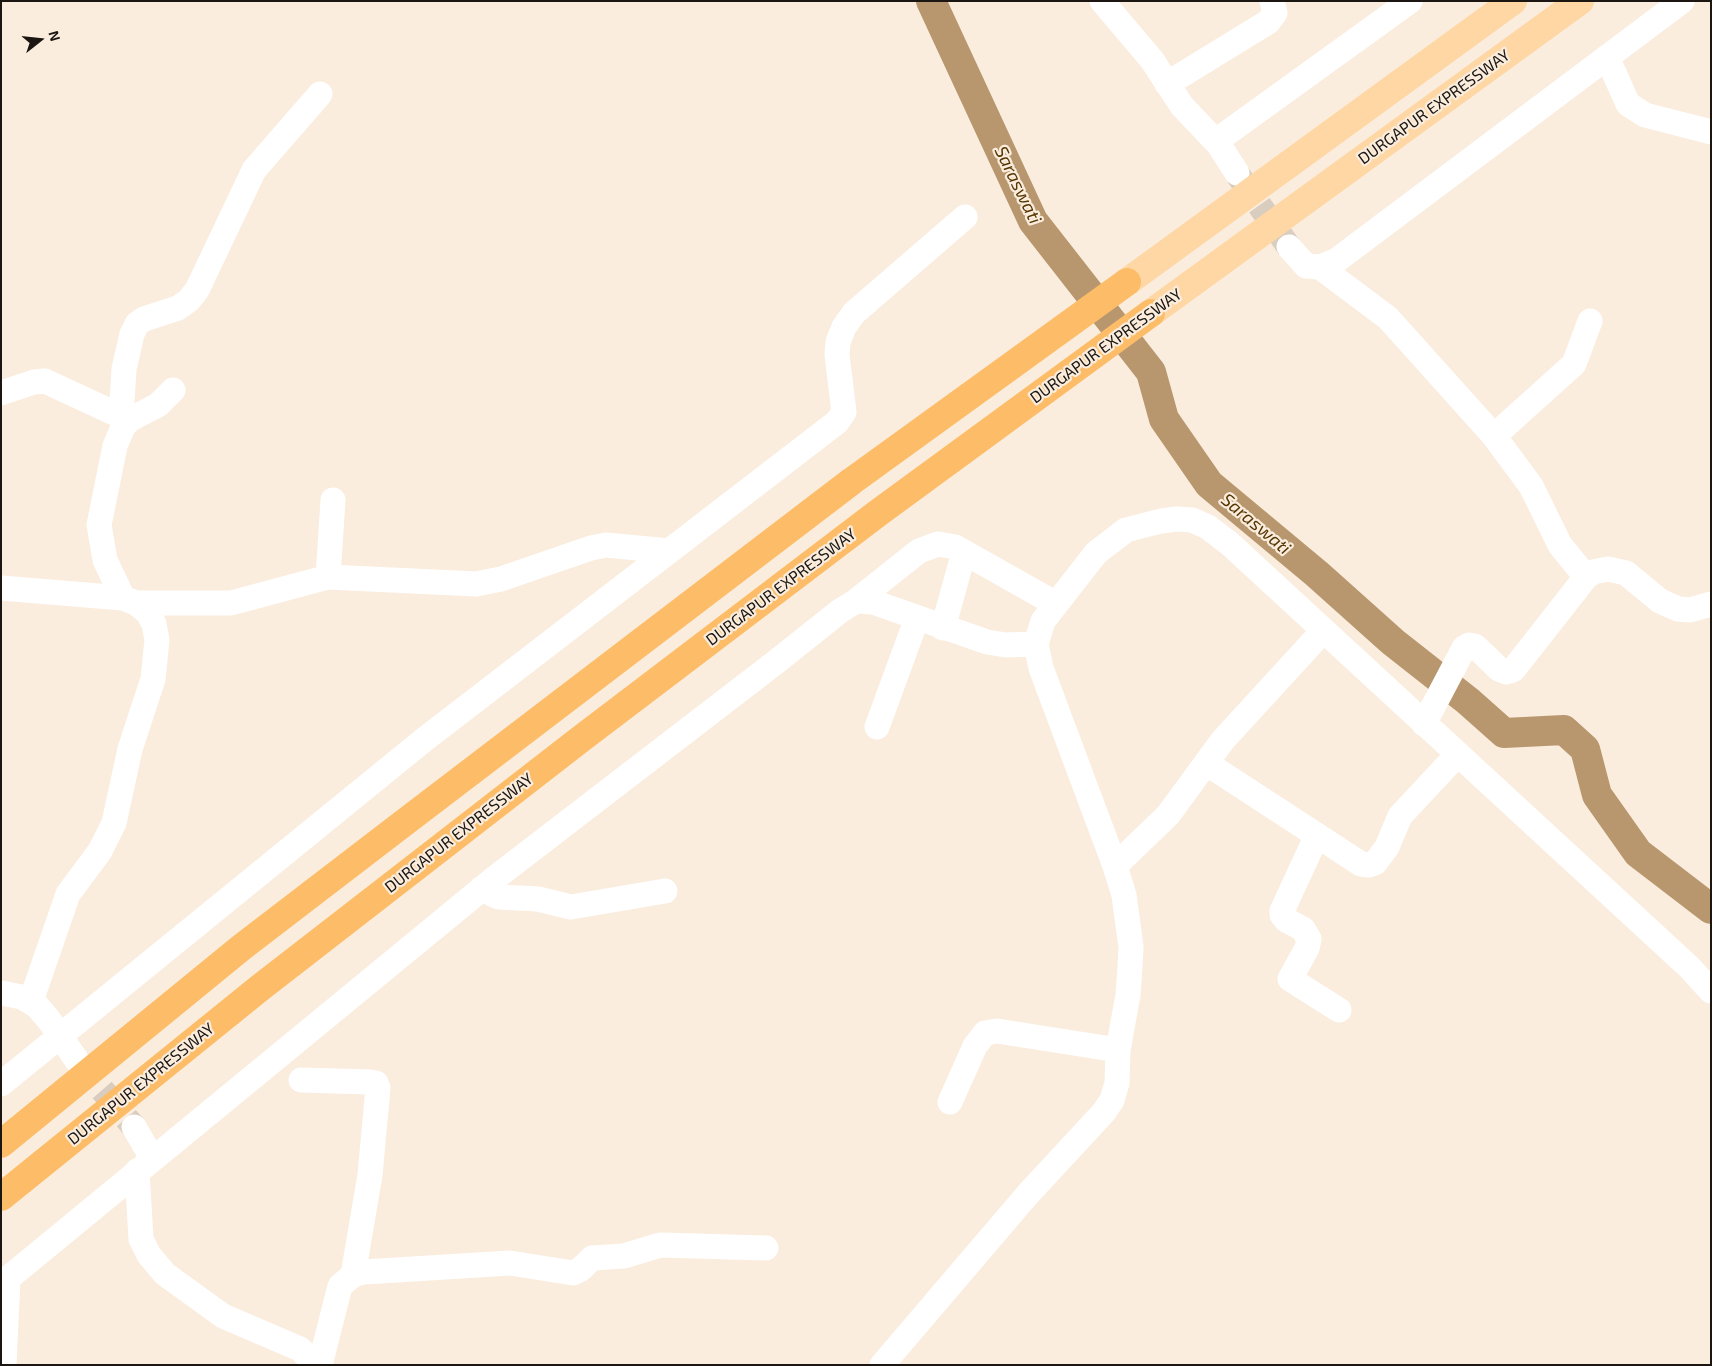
<!DOCTYPE html>
<html>
<head>
<meta charset="utf-8">
<style>
	body { margin:0 }
	#map { position:relative; width:1712px; height:1366px; overflow:hidden; background:#faedde; font-family:"Exo 2",sans-serif }
	canvas { display:block }
	.frame { position:absolute; inset:0; border:2px solid #1b1611; pointer-events:none }
	.north { position:absolute; left:15px; top:15px; width:50px; height:50px; -webkit-text-stroke:4px #faedde; paint-order:stroke; rotate:74deg; font-size:14px; font-weight:700; line-height:20px; text-align:center; color:#1b1611 }
	.north::after { content:''; display:block; margin:auto; width:18px; height:22px; background:#1b1611; clip-path:polygon(50% 0,100% 100%,50% 72%,0 100%) }
</style>
</head>
<body>
<div id="map">
<canvas width="1712" height="1366"></canvas>
<div class="frame"></div>
<div class="north">N</div>
</div>
<script>
const ctx = document.querySelector('canvas').getContext('2d');
ctx.lineJoin = 'round';
const toPath = rows => new Path2D(rows.map(r => 'M' + r).join(''));
function stroke(path, color, width, dash) { ctx.strokeStyle = color; ctx.lineWidth = width; ctx.lineCap = dash ? 'butt' : 'round'; ctx.setLineDash(dash || []); ctx.stroke(path); }
function label(font, color, halo, rows, align = 'center') {
  ctx.font = font + ' "Exo 2",sans-serif'; ctx.lineWidth = 4.5; ctx.setLineDash([]); ctx.textBaseline = 'middle'; ctx.strokeStyle = halo; ctx.fillStyle = color; for (const [text, x, y, turn = 0] of rows) {
    ctx.save(); ctx.translate(x, y); ctx.rotate((+turn || 0) * Math.PI / 180); ctx.textAlign = isNaN(turn) ? turn : align; if (halo) ctx.strokeText(text, 0, 0); ctx.fillText(text, 0, 0); ctx.restore();
  }
}
stroke(toPath([
	[931,1,1033,221,1151,372,1164,419,1209,484,1317,574,1393,642,1468,701,1504,733,1564,730,1585,749,1597,795,1638,853,1711,909]
]), '#b8976e', 30);
stroke(toPath([
	[1238,175,1289,247],
	[78,1062,134,1127]
]), '#d9cdbf', 25, [25, 12]);
stroke(toPath([
	[1102,1,1152,60,1182,106,1219,145],
	[1607,57,1628,104,1645,115,1711,132],
	[1167,84,1268,22,1275,13,1272,1],
	[1237,173,1219,145,1223,136,1410,1],
	[1289,247,1306,266,1320,267,1337,260,1682,1],
	[1320,267,1388,318,1494,436,1531,486,1560,545,1586,577],
	[1,393,34,382,45,381,129,420],
	[121,417,124,369,132,334,137,324,144,319,178,308,189,300,197,290,254,170,320,94],
	[1494,436,1574,364,1590,321],
	[328,577,333,500],
	[1,588,123,598,136,603,148,613,154,624,157,640,153,679,130,749,114,823,100,851,68,894,31,1001],
	[123,598,105,560,99,525,115,446,123,427,129,420,158,405,173,390],
	[856,601,919,551,938,544,955,547,1056,604],
	[136,603,231,603,328,577,476,584,501,579,591,548,606,545,669,551],
	[943,628,964,552],
	[1424,724,1464,648,1469,645,1475,646,1499,669,1506,672,1513,670,1586,577,1593,572,1608,569,1626,573,1660,601,1678,609,1690,610,1711,604],
	[877,727,917,618],
	[1206,763,1361,864,1369,865,1375,863,1387,847,1400,816,1458,754],
	[1317,835,1282,911,1282,915,1286,920,1303,929,1309,939,1307,948,1290,979,1339,1010],
	[1115,866,1168,815,1223,740,1323,631],
	[481,889,499,897,538,899,571,907,665,891],
	[1,993,22,997,37,1006,49,1020,78,1062],
	[301,1080,370,1082,376,1083,378,1088,370,1175,353,1275],
	[1,1084,425,739,837,422,844,412,837,355,838,342,844,327,854,313,965,217],
	[950,1102,975,1046,985,1033,997,1031,1118,1050],
	[134,1127,152,1158],
	[137,1171,141,1239,149,1255,165,1274,223,1316,300,1349,317,1365],
	[1,1284,495,878,776,662,840,611,856,601,873,602,987,642,1006,645,1036,644],
	[4,1365,8,1279],
	[320,1365,340,1286,353,1275,364,1272,510,1263,573,1273,581,1269,592,1258,624,1256,660,1245,766,1248],
	[882,1365,1028,1194,1104,1112,1112,1100,1117,1083,1118,1050,1128,995,1130,967,1131,947,1124,895,1115,866,1041,668,1036,644,1043,621,1096,553,1126,530,1161,521,1177,519,1192,520,1208,527,1230,544,1689,967,1711,991]
]), '#fff', 25);
stroke(toPath([
	[1127,282,1513,1],
	[1151,313,1580,1]
]), '#fed7a4', 28);
stroke(toPath([
	[1,1144,242,947,405,822,852,481,1127,282],
	[1,1197,261,987,582,738,878,513,1151,313]
]), '#fdbd68', 28);
label('16px', '#1b1611', '#faedde', [
	["DURGAPUR EXPRESSWAY",1434,107,-36],
	["DURGAPUR EXPRESSWAY",1106,346,-36],
	["DURGAPUR EXPRESSWAY",781,587,-37],
	["DURGAPUR EXPRESSWAY",459,833,-38],
	["DURGAPUR EXPRESSWAY",141,1084,-39]
]);
label('italic 18px', '#553500', '#faedde', [
	["Saraswati",1018,185,64],
	["Saraswati",1256,524,40]
]);
</script>
</body>
</html>
